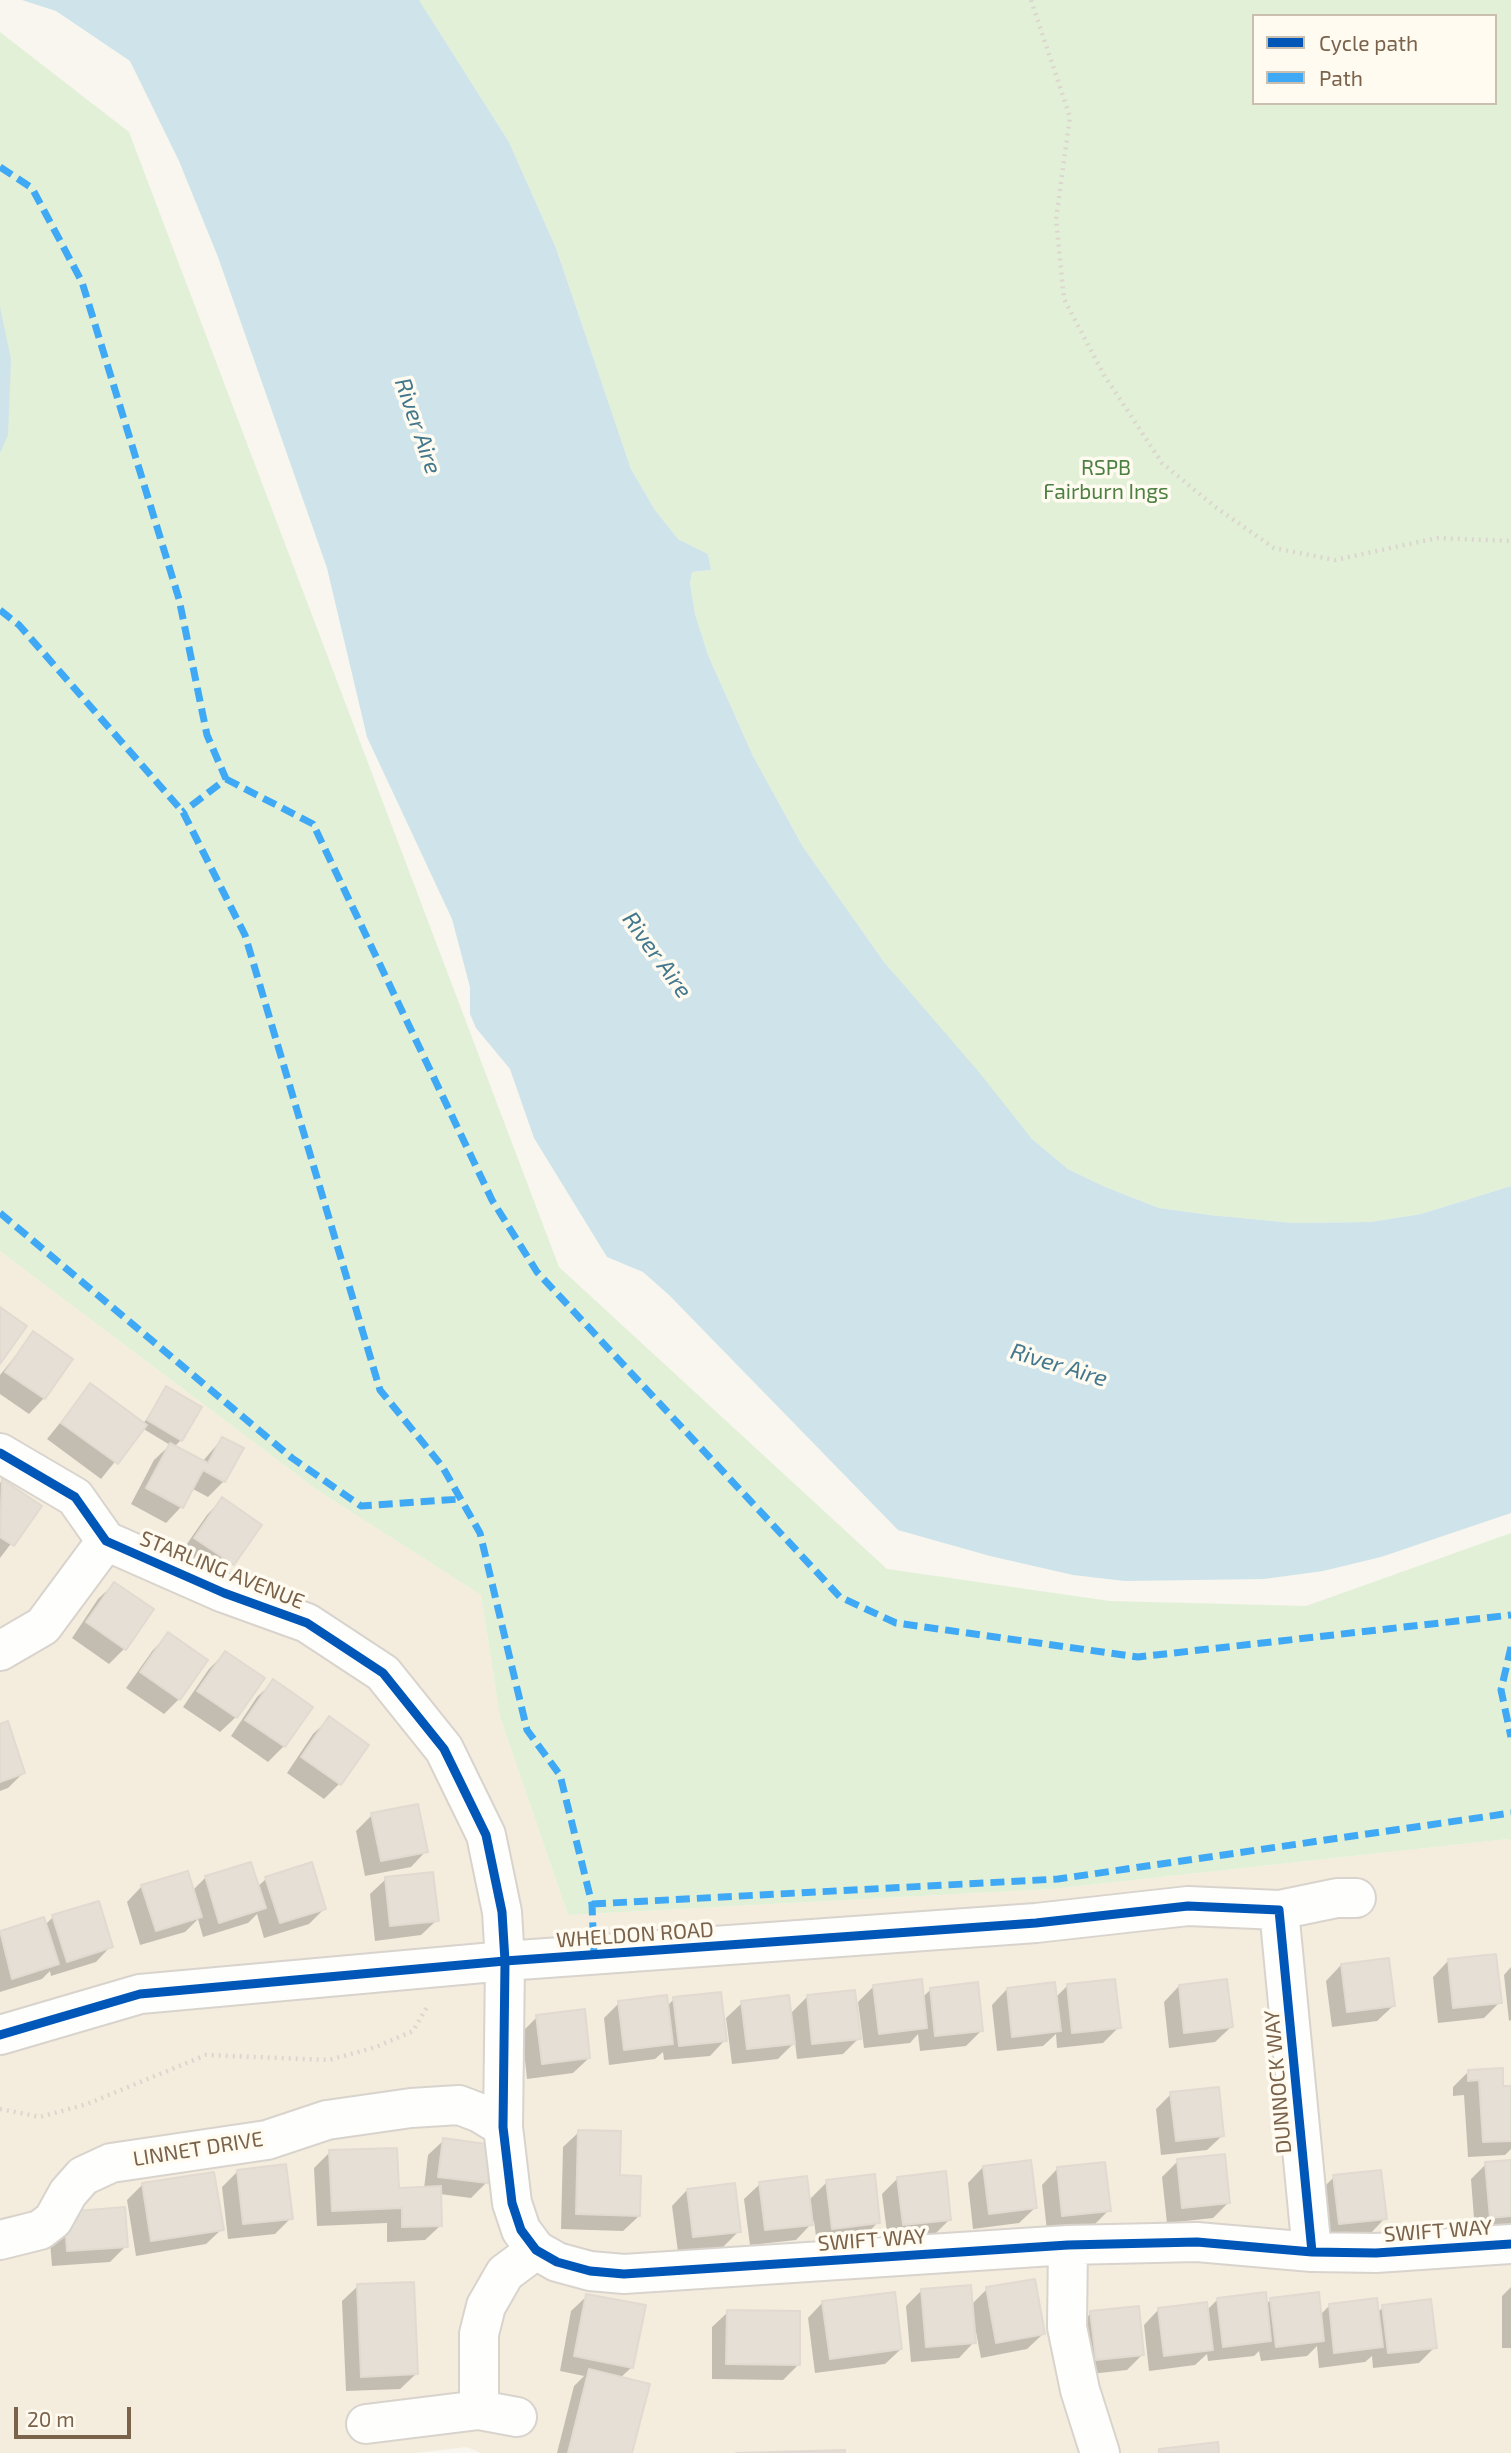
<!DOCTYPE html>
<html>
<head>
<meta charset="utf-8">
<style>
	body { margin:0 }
	#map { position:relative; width:1511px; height:2453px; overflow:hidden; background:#f8f6ee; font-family:"Exo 2",sans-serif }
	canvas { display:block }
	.legend { position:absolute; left:1252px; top:14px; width:245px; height:91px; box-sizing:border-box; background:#fffbf0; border:2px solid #cabeae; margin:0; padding:9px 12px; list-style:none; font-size:21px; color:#7a624b }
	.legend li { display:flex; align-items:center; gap:14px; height:35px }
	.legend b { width:35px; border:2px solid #cabeae }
	.scale { position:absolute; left:14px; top:2407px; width:117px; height:32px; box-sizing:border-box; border:4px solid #7a624b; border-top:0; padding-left:9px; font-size:21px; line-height:24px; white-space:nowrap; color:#7a624b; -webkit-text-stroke:5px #fffbf0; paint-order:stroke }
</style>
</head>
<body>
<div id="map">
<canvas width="1511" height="2453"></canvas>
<ul class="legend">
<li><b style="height:9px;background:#0057b8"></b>Cycle path</li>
<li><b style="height:9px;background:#3fa9f5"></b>Path</li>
</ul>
<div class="scale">20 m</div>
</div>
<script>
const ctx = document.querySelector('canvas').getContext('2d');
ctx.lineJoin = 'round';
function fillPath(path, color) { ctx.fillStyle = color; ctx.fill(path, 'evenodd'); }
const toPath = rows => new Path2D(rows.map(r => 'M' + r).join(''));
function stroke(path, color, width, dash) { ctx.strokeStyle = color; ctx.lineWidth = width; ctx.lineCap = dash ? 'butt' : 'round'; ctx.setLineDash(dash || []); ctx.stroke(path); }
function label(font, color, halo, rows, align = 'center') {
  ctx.font = font + ' "Exo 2",sans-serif'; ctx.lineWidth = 7; ctx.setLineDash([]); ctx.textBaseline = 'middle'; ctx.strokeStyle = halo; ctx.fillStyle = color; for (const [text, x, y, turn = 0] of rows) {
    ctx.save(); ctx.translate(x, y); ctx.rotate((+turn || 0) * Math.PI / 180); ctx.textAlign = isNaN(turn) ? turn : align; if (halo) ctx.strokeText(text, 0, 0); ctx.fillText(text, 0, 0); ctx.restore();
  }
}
fillPath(toPath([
	[0,1251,317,1490,481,1595,500,1717,568,1915,1052,1889,1508,1839,1511,1842,1511,2453,481,2453,467,2447,415,2453,0,2453]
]), '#f4edde');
fillPath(toPath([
	[419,0,1511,0,1511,1186,1421,1214,1370,1222,1293,1223,1210,1215,1159,1208,1103,1186,1068,1169,1032,1139,884,962,803,847,753,756,708,655,695,614,690,583,692,572,711,570,708,554,678,539,655,510,631,469,556,248,509,142],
	[1254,16,1495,16,1495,103,1254,103],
	[0,32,129,132,559,1267,887,1569,1110,1601,1306,1606,1511,1533,1511,1842,1508,1839,1052,1889,568,1915,500,1717,481,1595,317,1490,0,1251]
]), '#e2f0d8');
fillPath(toPath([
	[22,0,419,0,509,142,556,248,631,469,655,510,678,539,708,554,711,570,692,572,690,583,695,614,708,655,753,756,803,847,884,962,978,1071,1032,1139,1068,1169,1103,1186,1159,1208,1210,1215,1293,1223,1370,1222,1421,1214,1511,1186,1511,1513,1381,1557,1323,1571,1264,1579,1125,1581,1073,1575,990,1556,898,1530,669,1295,643,1272,607,1257,534,1138,510,1069,476,1028,470,1014,470,987,452,919,367,737,327,568,218,257,179,161,130,61,56,11],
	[0,307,11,359,8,435,0,453]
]), '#cee4ea');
fillPath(toPath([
	[33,1334,44,1398,29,1414,0,1394,0,1375],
	[90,1386,143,1424,167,1388,181,1440,174,1447,202,1462,222,1439,224,1481,208,1497,191,1488,181,1507,166,1523,131,1504,154,1460,170,1445,142,1428,101,1479,47,1439],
	[2,1481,40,1506,0,1558,0,1483],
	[222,1499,233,1564,217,1579,180,1554,207,1515],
	[114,1584,125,1648,109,1664,72,1638,98,1599],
	[168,1635,179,1699,164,1714,126,1688,153,1650],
	[225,1653,236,1717,220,1732,183,1707,209,1669],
	[273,1682,310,1707,284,1746,268,1762,231,1736,257,1697],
	[329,1719,340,1783,324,1799,287,1773,313,1734],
	[0,1725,23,1773,8,1788,0,1791],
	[372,1815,426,1851,411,1867,365,1876,356,1831],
	[206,1877,257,1887,266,1879,324,1909,309,1924,264,1938,257,1914,248,1923,203,1937,198,1919,185,1932,140,1945,127,1902,142,1886,192,1891],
	[386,1879,437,1920,421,1935,375,1941,370,1894],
	[53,1917,111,1946,96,1962,51,1976,50,1971,42,1979,0,1992,0,1933,43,1920,45,1925],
	[1448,1961,1500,2002,1484,2018,1438,2023,1433,1977],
	[1341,1965,1393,2006,1377,2021,1332,2027,1326,1981],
	[1511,1967,1511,2020,1509,2021,1504,1975],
	[874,1986,922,1998,931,1989,982,2030,966,2046,920,2051,918,2034,910,2043,864,2048,858,2002],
	[1067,1986,1119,2027,1103,2043,1057,2048,1056,2034,1043,2046,997,2051,992,2005,1007,1989,1055,1998],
	[1179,1986,1231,2027,1215,2042,1169,2048,1164,2002],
	[807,1997,859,2038,843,2054,797,2059,795,2042,778,2059,732,2064,726,2018,742,2003,790,2014],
	[674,1999,725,2040,710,2056,664,2060,663,2052,655,2059,609,2065,604,2018,619,2003,666,2007],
	[537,2017,589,2058,573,2073,527,2079,522,2032],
	[1468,2072,1502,2088,1511,2088,1511,2149,1505,2155,1468,2157,1464,2095,1453,2096,1453,2087],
	[1171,2094,1223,2135,1207,2150,1161,2155,1156,2109],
	[579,2132,618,2176,639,2216,623,2231,561,2229,563,2147],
	[444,2140,487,2182,471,2198,440,2194,441,2225,425,2240,387,2242,387,2223,317,2226,314,2168,330,2152,397,2190,424,2189,428,2155],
	[1178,2161,1229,2202,1213,2218,1167,2223,1162,2177],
	[1511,2162,1511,2229,1475,2232,1471,2179,1486,2164],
	[983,2167,1035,2208,1019,2223,973,2229,968,2183],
	[1057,2169,1109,2210,1093,2226,1047,2231,1042,2185],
	[237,2172,291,2218,275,2234,228,2239,222,2187],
	[1334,2177,1385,2218,1370,2234,1324,2239,1318,2193],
	[898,2178,949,2220,934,2235,888,2240,882,2194],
	[827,2182,878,2222,863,2238,817,2244,814,2221,796,2240,750,2245,744,2199,760,2184,809,2200],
	[143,2184,222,2229,206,2244,136,2256,127,2200],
	[687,2190,739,2231,723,2247,678,2252,672,2206],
	[49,2229,126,2246,110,2262,52,2266],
	[358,2286,416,2374,400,2389,346,2391,342,2301],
	[1511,2287,1511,2348,1502,2348,1502,2296],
	[987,2289,1043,2334,1027,2349,981,2358,976,2332,973,2332,974,2342,959,2358,911,2362,906,2306,921,2291,971,2305],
	[587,2296,632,2367,620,2378,631,2453,557,2453,574,2386,584,2376,560,2371,571,2311],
	[1218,2299,1265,2305,1271,2300,1320,2315,1329,2306,1377,2313,1383,2307,1435,2347,1419,2363,1373,2368,1372,2356,1365,2362,1319,2368,1317,2346,1307,2356,1261,2361,1259,2351,1254,2356,1208,2361,1207,2354,1195,2365,1149,2371,1144,2325,1159,2309,1206,2311],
	[823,2302,901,2349,885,2364,815,2373,808,2318],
	[728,2312,798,2365,783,2380,712,2379,712,2327],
	[1091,2313,1143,2354,1127,2370,1081,2375,1076,2329]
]), '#0003');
const building = toPath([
	[0,1307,27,1326,0,1364,0,1307],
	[33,1331,73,1359,45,1399,5,1372,33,1331],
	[90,1383,147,1425,118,1464,61,1423,90,1383],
	[166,1386,202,1407,182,1441,147,1420,166,1386],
	[222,1437,244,1448,225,1482,203,1470,183,1508,146,1488,170,1443,208,1463,222,1437],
	[2,1479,42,1506,14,1546,0,1537,2,1479],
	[222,1497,262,1525,234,1565,194,1538,222,1497],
	[114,1582,154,1609,126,1650,86,1622,114,1582],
	[168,1632,208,1660,180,1700,140,1672,168,1632],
	[225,1651,265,1678,237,1718,197,1691,225,1651],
	[273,1679,313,1707,285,1747,245,1720,273,1679],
	[329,1716,369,1745,341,1785,301,1757,329,1716],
	[8,1721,25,1773,0,1782,0,1724,8,1721],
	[418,1804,428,1852,381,1861,371,1813,418,1804],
	[251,1862,266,1908,219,1923,205,1876,251,1862],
	[312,1862,326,1909,280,1923,265,1877,312,1862],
	[188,1871,202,1917,156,1931,141,1885,188,1871],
	[433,1872,439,1921,390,1926,385,1877,433,1872],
	[99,1901,113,1947,67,1962,52,1915,99,1901],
	[44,1917,59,1964,12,1979,0,1931,44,1917],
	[1496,1954,1502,2003,1453,2008,1448,1959,1496,1954],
	[1389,1958,1395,2006,1347,2012,1341,1964,1389,1958],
	[922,1979,927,2028,879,2034,873,1985,922,1979],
	[1115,1979,1121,2028,1072,2033,1067,1984,1115,1979],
	[1227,1979,1233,2027,1184,2033,1179,1985,1227,1979],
	[978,1982,983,2031,935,2036,930,1988,978,1982],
	[1055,1982,1061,2031,1012,2037,1007,1988,1055,1982],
	[855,1990,861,2039,812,2044,807,1995,855,1990],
	[721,1992,727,2041,679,2046,673,1997,721,1992],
	[667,1995,673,2044,624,2050,618,2001,667,1995],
	[789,1995,795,2044,747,2049,741,2001,789,1995],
	[585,2009,590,2058,542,2064,536,2015,585,2009],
	[1503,2068,1503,2086,1511,2086,1511,2141,1483,2142,1479,2080,1468,2081,1468,2070,1503,2068],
	[1219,2087,1224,2136,1176,2141,1170,2092,1219,2087],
	[578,2130,621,2131,620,2175,641,2176,640,2216,576,2214,578,2130],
	[443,2138,493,2145,488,2183,438,2177,443,2138],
	[397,2148,399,2188,441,2186,442,2226,402,2227,402,2208,332,2211,329,2150,397,2148],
	[1225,2154,1230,2203,1182,2208,1177,2159,1225,2154],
	[1031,2160,1037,2208,989,2214,983,2166,1031,2160],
	[1511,2160,1511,2216,1490,2218,1485,2162,1511,2160],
	[1105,2162,1111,2211,1062,2216,1057,2167,1105,2162],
	[286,2164,293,2219,243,2224,237,2170,286,2164],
	[1381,2170,1387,2219,1339,2224,1333,2175,1381,2170],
	[946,2171,951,2220,903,2225,897,2177,946,2171],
	[214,2172,224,2230,151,2241,142,2183,214,2172],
	[875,2174,880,2223,832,2229,826,2180,875,2174],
	[807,2176,813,2225,765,2230,759,2182,807,2176],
	[735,2183,741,2232,693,2237,687,2189,735,2183],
	[125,2207,128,2247,67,2251,64,2212,125,2207],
	[1035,2279,1045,2334,996,2343,986,2287,1035,2279],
	[414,2282,418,2374,361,2377,357,2284,414,2282],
	[971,2285,976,2343,926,2347,921,2289,971,2285],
	[895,2292,902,2349,830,2359,822,2301,895,2292],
	[1266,2292,1271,2341,1223,2347,1217,2298,1266,2292],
	[1319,2292,1324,2341,1276,2347,1270,2298,1319,2292],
	[586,2294,646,2305,633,2368,574,2356,586,2294],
	[1377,2298,1383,2347,1334,2353,1329,2304,1377,2298],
	[1431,2299,1437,2348,1388,2353,1382,2305,1431,2299],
	[1207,2302,1213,2350,1164,2356,1158,2308,1207,2302],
	[1139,2306,1144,2355,1096,2360,1090,2311,1139,2306],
	[727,2310,800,2311,800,2365,726,2364,727,2310],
	[589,2369,650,2384,632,2453,568,2453,589,2369],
	[1218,2442,1219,2453,1159,2453,1159,2449,1218,2442],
	[845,2450,845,2453,736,2453,845,2450]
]);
fillPath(building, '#e5dfd5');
stroke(building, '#e2dad0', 2);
const minor = toPath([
	[0,1453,75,1497,106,1541,224,1593,307,1623,383,1673,444,1749,486,1835,502,1912,505,1961,503,2127,512,2203,521,2230,536,2250,557,2262,590,2271,624,2274,1068,2245,1197,2242,1312,2252,1376,2253,1511,2244],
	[0,1651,43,1626,106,1541],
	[1279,1910,1312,2252],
	[0,2035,140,1994,505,1961,1036,1923,1188,1906,1279,1910,1337,1898,1356,1898],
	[0,2240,40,2230,53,2220,68,2193,83,2176,111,2163,267,2140,327,2120,411,2108,459,2105,480,2113,503,2127],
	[1068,2245,1067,2327,1080,2390,1100,2453],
	[479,2410,479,2334,486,2306,505,2273,536,2250],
	[366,2424,479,2410,517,2417]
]);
stroke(minor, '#d8d3cc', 42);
stroke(toPath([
	[1031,0,1070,117,1056,219,1064,299,1104,375,1162,463,1214,506,1274,548,1335,560,1437,538,1511,541],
	[0,2109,40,2117,87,2104,206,2055,329,2060,376,2047,413,2031,427,2007]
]), '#dcd6ce', 4.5, [2, 5]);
stroke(minor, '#fefefc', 38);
stroke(toPath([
	[0,167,32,188,82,282,179,599,207,735,226,779,183,812],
	[0,610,19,625,183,812,245,935,380,1390,442,1466,480,1533,527,1730,560,1775,592,1904,594,1956],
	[226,779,313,824,492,1200,537,1272,840,1597,896,1623,1138,1657,1511,1615],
	[0,1213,292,1458,361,1506,461,1499],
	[1511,1647,1501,1690,1511,1737],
	[592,1904,1058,1879,1511,1813]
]), '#3fa9f5', 7, [14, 7]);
stroke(toPath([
	[0,1453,75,1497,106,1541,224,1593,307,1623,383,1673,444,1749,486,1835,502,1912,505,1961,503,2127,512,2203,521,2230,536,2250,557,2262,590,2271,624,2274,1068,2245,1197,2242,1312,2252,1376,2253,1511,2244],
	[0,2035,140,1994,505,1961,1036,1923,1188,1906,1279,1910,1312,2252]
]), '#0057b8', 9);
label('21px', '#4c8042', '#fffbf0', [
	["RSPB",1106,468],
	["Fairburn Ings",1106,492]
]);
label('21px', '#7a624b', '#fffbf0', [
	["STARLING AVENUE",222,1570,22],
	["WHELDON ROAD",635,1935,-4],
	["DUNNOCK WAY",1278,2082,-95],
	["LINNET DRIVE",198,2149,-9],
	["SWIFT WAY",1438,2231,-4],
	["SWIFT WAY",872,2240,-4]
]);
label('italic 23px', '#42778e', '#fffbf0', [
	["River Aire",418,426,71],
	["River Aire",657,955,54],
	["River Aire",1059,1365,17]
]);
</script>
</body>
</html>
